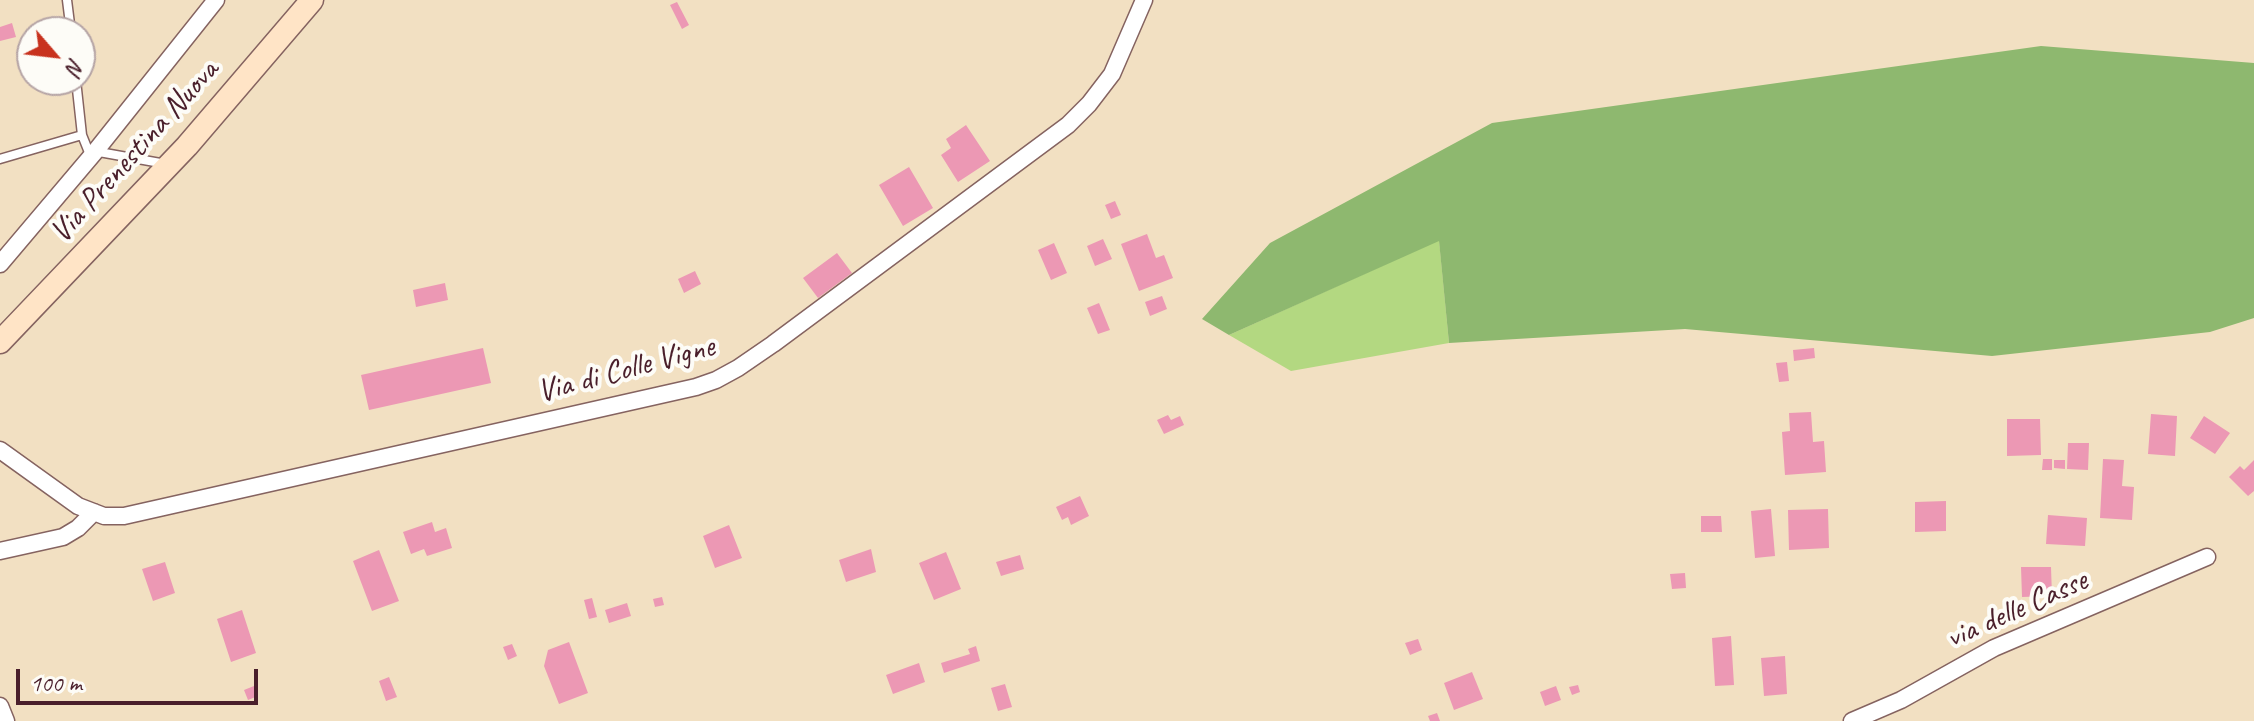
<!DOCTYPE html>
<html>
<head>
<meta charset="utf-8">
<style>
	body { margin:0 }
	#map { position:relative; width:2254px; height:721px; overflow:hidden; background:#f2e0c2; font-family:Caveat,sans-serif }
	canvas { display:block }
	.north { position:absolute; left:16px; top:16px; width:80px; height:80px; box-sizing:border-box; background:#fdfcf7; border:2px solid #b5a4a5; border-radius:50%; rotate:118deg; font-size:22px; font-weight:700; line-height:32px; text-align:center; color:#4a1f2b }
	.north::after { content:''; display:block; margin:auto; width:28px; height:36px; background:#c8321e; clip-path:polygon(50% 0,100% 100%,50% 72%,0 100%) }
	.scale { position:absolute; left:16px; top:669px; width:242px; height:36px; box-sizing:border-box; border:4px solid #4a1f2b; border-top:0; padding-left:10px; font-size:24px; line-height:28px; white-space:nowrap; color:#4a1f2b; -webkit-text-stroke:6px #fdfcf7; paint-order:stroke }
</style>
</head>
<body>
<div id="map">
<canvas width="2254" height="721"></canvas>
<div class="north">N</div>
<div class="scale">100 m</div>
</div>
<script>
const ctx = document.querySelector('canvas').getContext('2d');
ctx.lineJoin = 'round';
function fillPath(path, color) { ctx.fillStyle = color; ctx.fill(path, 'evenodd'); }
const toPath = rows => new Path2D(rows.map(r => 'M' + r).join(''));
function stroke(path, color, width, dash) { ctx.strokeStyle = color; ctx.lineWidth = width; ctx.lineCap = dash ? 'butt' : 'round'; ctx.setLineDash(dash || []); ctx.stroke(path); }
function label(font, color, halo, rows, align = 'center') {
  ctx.font = font + ' Caveat,sans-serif'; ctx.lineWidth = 8; ctx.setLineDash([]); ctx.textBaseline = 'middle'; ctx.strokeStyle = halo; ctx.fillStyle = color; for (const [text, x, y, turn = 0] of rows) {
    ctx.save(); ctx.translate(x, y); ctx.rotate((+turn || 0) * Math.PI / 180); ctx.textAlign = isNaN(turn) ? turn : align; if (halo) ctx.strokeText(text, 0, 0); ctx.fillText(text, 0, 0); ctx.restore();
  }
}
fillPath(toPath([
	[1439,240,1449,343,1291,371,1229,335]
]), '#b3d881');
fillPath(toPath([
	[2041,46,2254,63,2254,318,2210,332,1992,356,1685,329,1449,343,1439,241,1229,335,1202,319,1270,243,1492,123]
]), '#8eb86f');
fillPath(toPath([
	[677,2,689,25,682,29,670,5],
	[12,23,16,37,0,41,0,27],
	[966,125,990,161,958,182,941,155,951,148,946,139],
	[909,167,933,208,903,226,879,185],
	[1115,201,1121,215,1111,219,1105,205],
	[1147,234,1156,258,1164,255,1173,278,1139,291,1121,244],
	[1103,239,1112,259,1095,266,1087,246],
	[1054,243,1067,273,1051,280,1038,250],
	[837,253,852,273,818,298,803,278],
	[695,271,701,284,684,293,678,279],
	[445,283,448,300,416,307,413,290],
	[1162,296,1167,309,1150,316,1145,302],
	[1099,303,1110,330,1098,334,1087,308],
	[483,348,491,383,369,410,361,375],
	[1814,348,1815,358,1794,361,1793,350],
	[1787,362,1789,381,1779,382,1776,363],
	[1811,412,1813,442,1824,441,1826,472,1785,475,1782,432,1790,431,1789,413],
	[2151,414,2177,416,2175,456,2148,454],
	[1168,415,1171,420,1180,416,1184,425,1164,434,1157,420],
	[2204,416,2230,433,2215,454,2190,438],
	[2007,419,2040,419,2041,455,2007,456],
	[2068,443,2089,443,2088,470,2067,469],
	[2043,459,2052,459,2052,470,2042,470],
	[2103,459,2124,460,2122,486,2134,487,2132,520,2100,518],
	[2054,460,2065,460,2065,469,2054,468],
	[2254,460,2254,491,2248,496,2229,477,2240,466,2244,470],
	[1080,496,1089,516,1071,525,1068,517,1062,520,1056,507],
	[1946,501,1946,531,1915,532,1915,502],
	[1771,509,1775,556,1755,558,1751,511],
	[1828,509,1829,548,1789,550,1788,510],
	[2048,515,2087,518,2085,546,2046,544],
	[1701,516,1721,516,1722,532,1701,532],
	[432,522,435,532,446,528,452,548,427,556,424,549,411,554,403,532],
	[729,525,742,558,715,568,703,536],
	[871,549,876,572,846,582,839,560],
	[379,550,399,601,372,611,353,561],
	[946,552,961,589,934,600,919,563],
	[1020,555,1024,569,1001,576,996,562],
	[165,562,175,593,153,601,142,569],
	[2021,567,2051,567,2052,596,2022,597],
	[1685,573,1686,588,1672,589,1670,574],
	[662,597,664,605,655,607,653,599],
	[592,598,597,617,589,619,584,600],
	[627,603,631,616,609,623,605,610],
	[242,610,256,653,231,662,217,619],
	[1731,636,1734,685,1715,686,1712,638],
	[1418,639,1422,650,1410,655,1405,643],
	[569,642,588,693,559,704,544,666,548,650],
	[512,644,517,656,508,660,503,647],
	[976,646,980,661,944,673,941,663,970,654,968,649],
	[1785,656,1787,694,1764,696,1761,658],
	[919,663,925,682,893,694,886,675],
	[1472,672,1483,699,1454,710,1444,683],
	[389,677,397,697,386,701,379,681],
	[1005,684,1012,707,998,711,991,688],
	[1578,685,1580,692,1572,695,1569,687],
	[254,686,258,696,248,700,244,690],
	[1556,686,1561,700,1545,706,1540,692],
	[1437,713,1440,721,1430,721,1428,716]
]), '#ec98b4');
const lane = toPath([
	[67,0,71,32],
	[76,80,82,135,88,150,166,164],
	[0,159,82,135]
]);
const street = toPath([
	[0,264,94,153,216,0],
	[0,450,78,506,104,516,124,516,696,387,716,380,738,368,773,344,1068,125,1089,104,1112,74,1144,0],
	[0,551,63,537,78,528,94,512],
	[0,706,6,721],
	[1852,721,1901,700,1994,648,2207,557]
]);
const secondary = toPath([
	[0,342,187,146,312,0]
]);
stroke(lane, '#856360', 11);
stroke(street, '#856360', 19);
stroke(secondary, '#856360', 25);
stroke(lane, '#fff', 8);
stroke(street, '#fff', 16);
stroke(secondary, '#ffe4c6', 22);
label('32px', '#4a1f2b', '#fdfcf7', [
	["Via Prenestina Nuova",135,152,-48],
	["Via di Colle Vigne",626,370,-15],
	["via delle Casse",2017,610,-24]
]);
</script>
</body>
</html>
